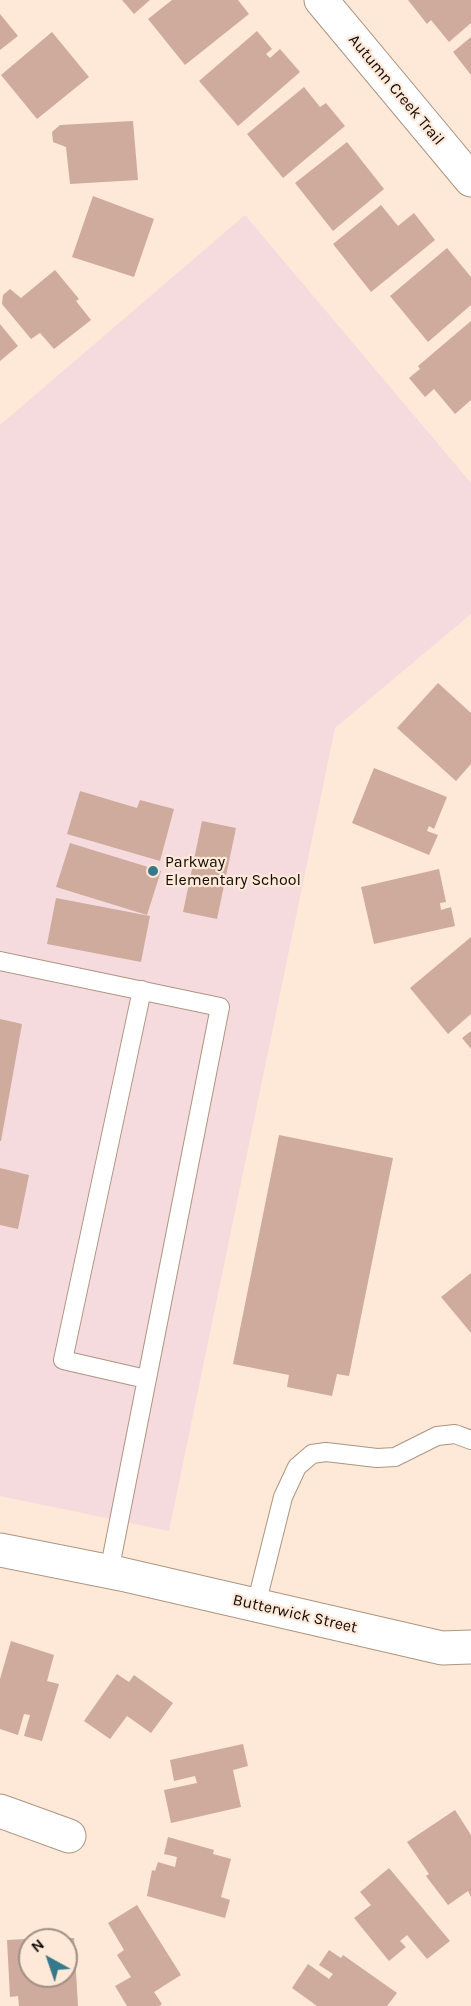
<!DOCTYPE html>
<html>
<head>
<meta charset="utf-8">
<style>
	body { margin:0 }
	#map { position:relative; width:471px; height:2006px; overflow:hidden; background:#fee8d8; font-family:Karla,sans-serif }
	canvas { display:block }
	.north { position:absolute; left:18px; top:1928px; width:60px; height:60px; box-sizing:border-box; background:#fee8d8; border:2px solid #a08f83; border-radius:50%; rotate:320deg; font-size:16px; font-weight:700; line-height:24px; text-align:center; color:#120904 }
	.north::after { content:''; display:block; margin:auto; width:21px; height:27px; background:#38788b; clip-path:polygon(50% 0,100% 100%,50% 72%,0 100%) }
</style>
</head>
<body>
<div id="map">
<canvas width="471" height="2006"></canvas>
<div class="north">N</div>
</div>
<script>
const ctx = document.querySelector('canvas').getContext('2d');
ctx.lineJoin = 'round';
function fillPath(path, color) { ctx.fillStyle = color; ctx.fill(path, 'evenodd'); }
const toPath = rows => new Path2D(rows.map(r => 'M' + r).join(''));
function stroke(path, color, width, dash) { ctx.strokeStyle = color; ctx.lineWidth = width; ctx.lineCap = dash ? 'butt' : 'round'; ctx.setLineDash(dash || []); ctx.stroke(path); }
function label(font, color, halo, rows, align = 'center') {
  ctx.font = font + ' Karla,sans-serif'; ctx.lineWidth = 4.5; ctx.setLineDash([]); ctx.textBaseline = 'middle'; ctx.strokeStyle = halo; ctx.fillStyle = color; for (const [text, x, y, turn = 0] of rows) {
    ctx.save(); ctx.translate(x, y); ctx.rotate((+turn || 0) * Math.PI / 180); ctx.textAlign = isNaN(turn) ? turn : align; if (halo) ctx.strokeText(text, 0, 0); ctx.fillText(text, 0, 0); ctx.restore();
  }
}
fillPath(toPath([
	[245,215,471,483,471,614,335,728,169,1531,0,1496,0,425]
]), '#f6dbde');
fillPath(toPath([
	[122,0,150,0,134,14],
	[172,0,238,0,249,14,185,65,148,19],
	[408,0,471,0,471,23,449,42,431,20,427,24],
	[0,14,18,36,0,50],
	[257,31,272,49,266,54,270,58,280,49,300,72,238,126,199,81],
	[52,32,89,77,37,119,1,75],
	[471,37,471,75,453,52],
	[304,87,320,107,326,103,345,126,283,178,247,134],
	[133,121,138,180,70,184,66,147,53,142,52,132,60,125],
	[347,142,384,189,333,231,295,183],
	[93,196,154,219,134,277,72,257],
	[381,205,398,226,414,213,435,240,371,292,333,244],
	[447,248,471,277,471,305,428,342,390,296],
	[55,270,79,299,76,301,91,320,54,349,40,333,31,339,2,304,3,295,10,289,21,298],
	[471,321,471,400,455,414,434,389,425,397,409,378,420,369,418,366],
	[0,324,18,346,0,361],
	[438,683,471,713,471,764,456,781,397,728],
	[374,768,447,797,434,829,429,826,427,831,438,835,429,855,352,823],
	[80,791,137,808,140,800,174,809,160,861,67,834],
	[202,821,236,828,217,919,183,912],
	[70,843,161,871,147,915,56,887],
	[439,869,446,902,440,903,441,910,451,907,455,926,374,944,361,887],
	[56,898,150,916,141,962,47,944],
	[471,937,471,1014,448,1034,410,988],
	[0,1019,22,1024,1,1141,0,1141],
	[471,1031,471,1049,462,1038],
	[279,1135,393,1158,349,1376,337,1374,332,1396,287,1387,289,1375,233,1364],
	[0,1168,29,1175,18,1229,0,1225],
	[471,1273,471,1333,441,1297],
	[11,1641,54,1655,47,1681,59,1684,42,1741,24,1736,30,1715,24,1714,18,1735,0,1729,0,1679],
	[117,1674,129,1682,134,1675,173,1703,151,1733,127,1716,110,1739,84,1721],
	[243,1744,248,1766,233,1770,241,1807,171,1823,164,1790,197,1783,195,1776,174,1781,170,1760],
	[455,1810,471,1835,471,1897,468,1891,448,1905,426,1876,429,1874,407,1842],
	[168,1837,214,1850,213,1854,231,1859,221,1897,230,1900,225,1918,147,1896,152,1870,155,1871,158,1862,175,1867,177,1857,164,1854],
	[389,1868,450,1941,427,1959,407,1935,400,1941,406,1947,389,1961,354,1918,371,1905,360,1892],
	[137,1905,181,1975,154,1992,162,2004,159,2006,127,2006,115,1986,131,1977,117,1955,124,1950,108,1923],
	[66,1938,74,1938,78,2006,19,2006,18,1996,10,1997,7,1940,25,1939,26,1959,30,1959,30,1976,66,1976],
	[329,1950,341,1958,343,1955,397,1993,387,2006,317,2006,292,1988,308,1964,329,1979,333,1974,319,1965]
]), '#ceab9c');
const lane = toPath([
	[0,961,220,1007,109,1572],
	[142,990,63,1360,146,1379],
	[256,1605,283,1497,297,1467,312,1454,326,1452,377,1458,395,1457,437,1436,455,1434,471,1440]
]);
const street = toPath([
	[321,0,471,180],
	[0,1811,69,1836]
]);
const secondary = toPath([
	[0,1550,121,1574,442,1648,471,1647]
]);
stroke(lane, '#ad9581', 20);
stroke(street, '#ad9581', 35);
stroke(secondary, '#ad9581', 35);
stroke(lane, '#fff', 18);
stroke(street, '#fff', 33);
stroke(secondary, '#fff', 33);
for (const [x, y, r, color] of [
	[153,871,6,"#38788b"]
]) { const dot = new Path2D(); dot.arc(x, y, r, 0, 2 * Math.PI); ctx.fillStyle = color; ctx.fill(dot); stroke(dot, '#fee8d8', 2); }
label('16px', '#120904', '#fee8d8', [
	["Autumn Creek Trail",396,90,50],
	["Butterwick Street",295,1614,13]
]);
label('16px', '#120904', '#fee8d8', [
	["Parkway",165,862],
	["Elementary School",165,880]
], 'left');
</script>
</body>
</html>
